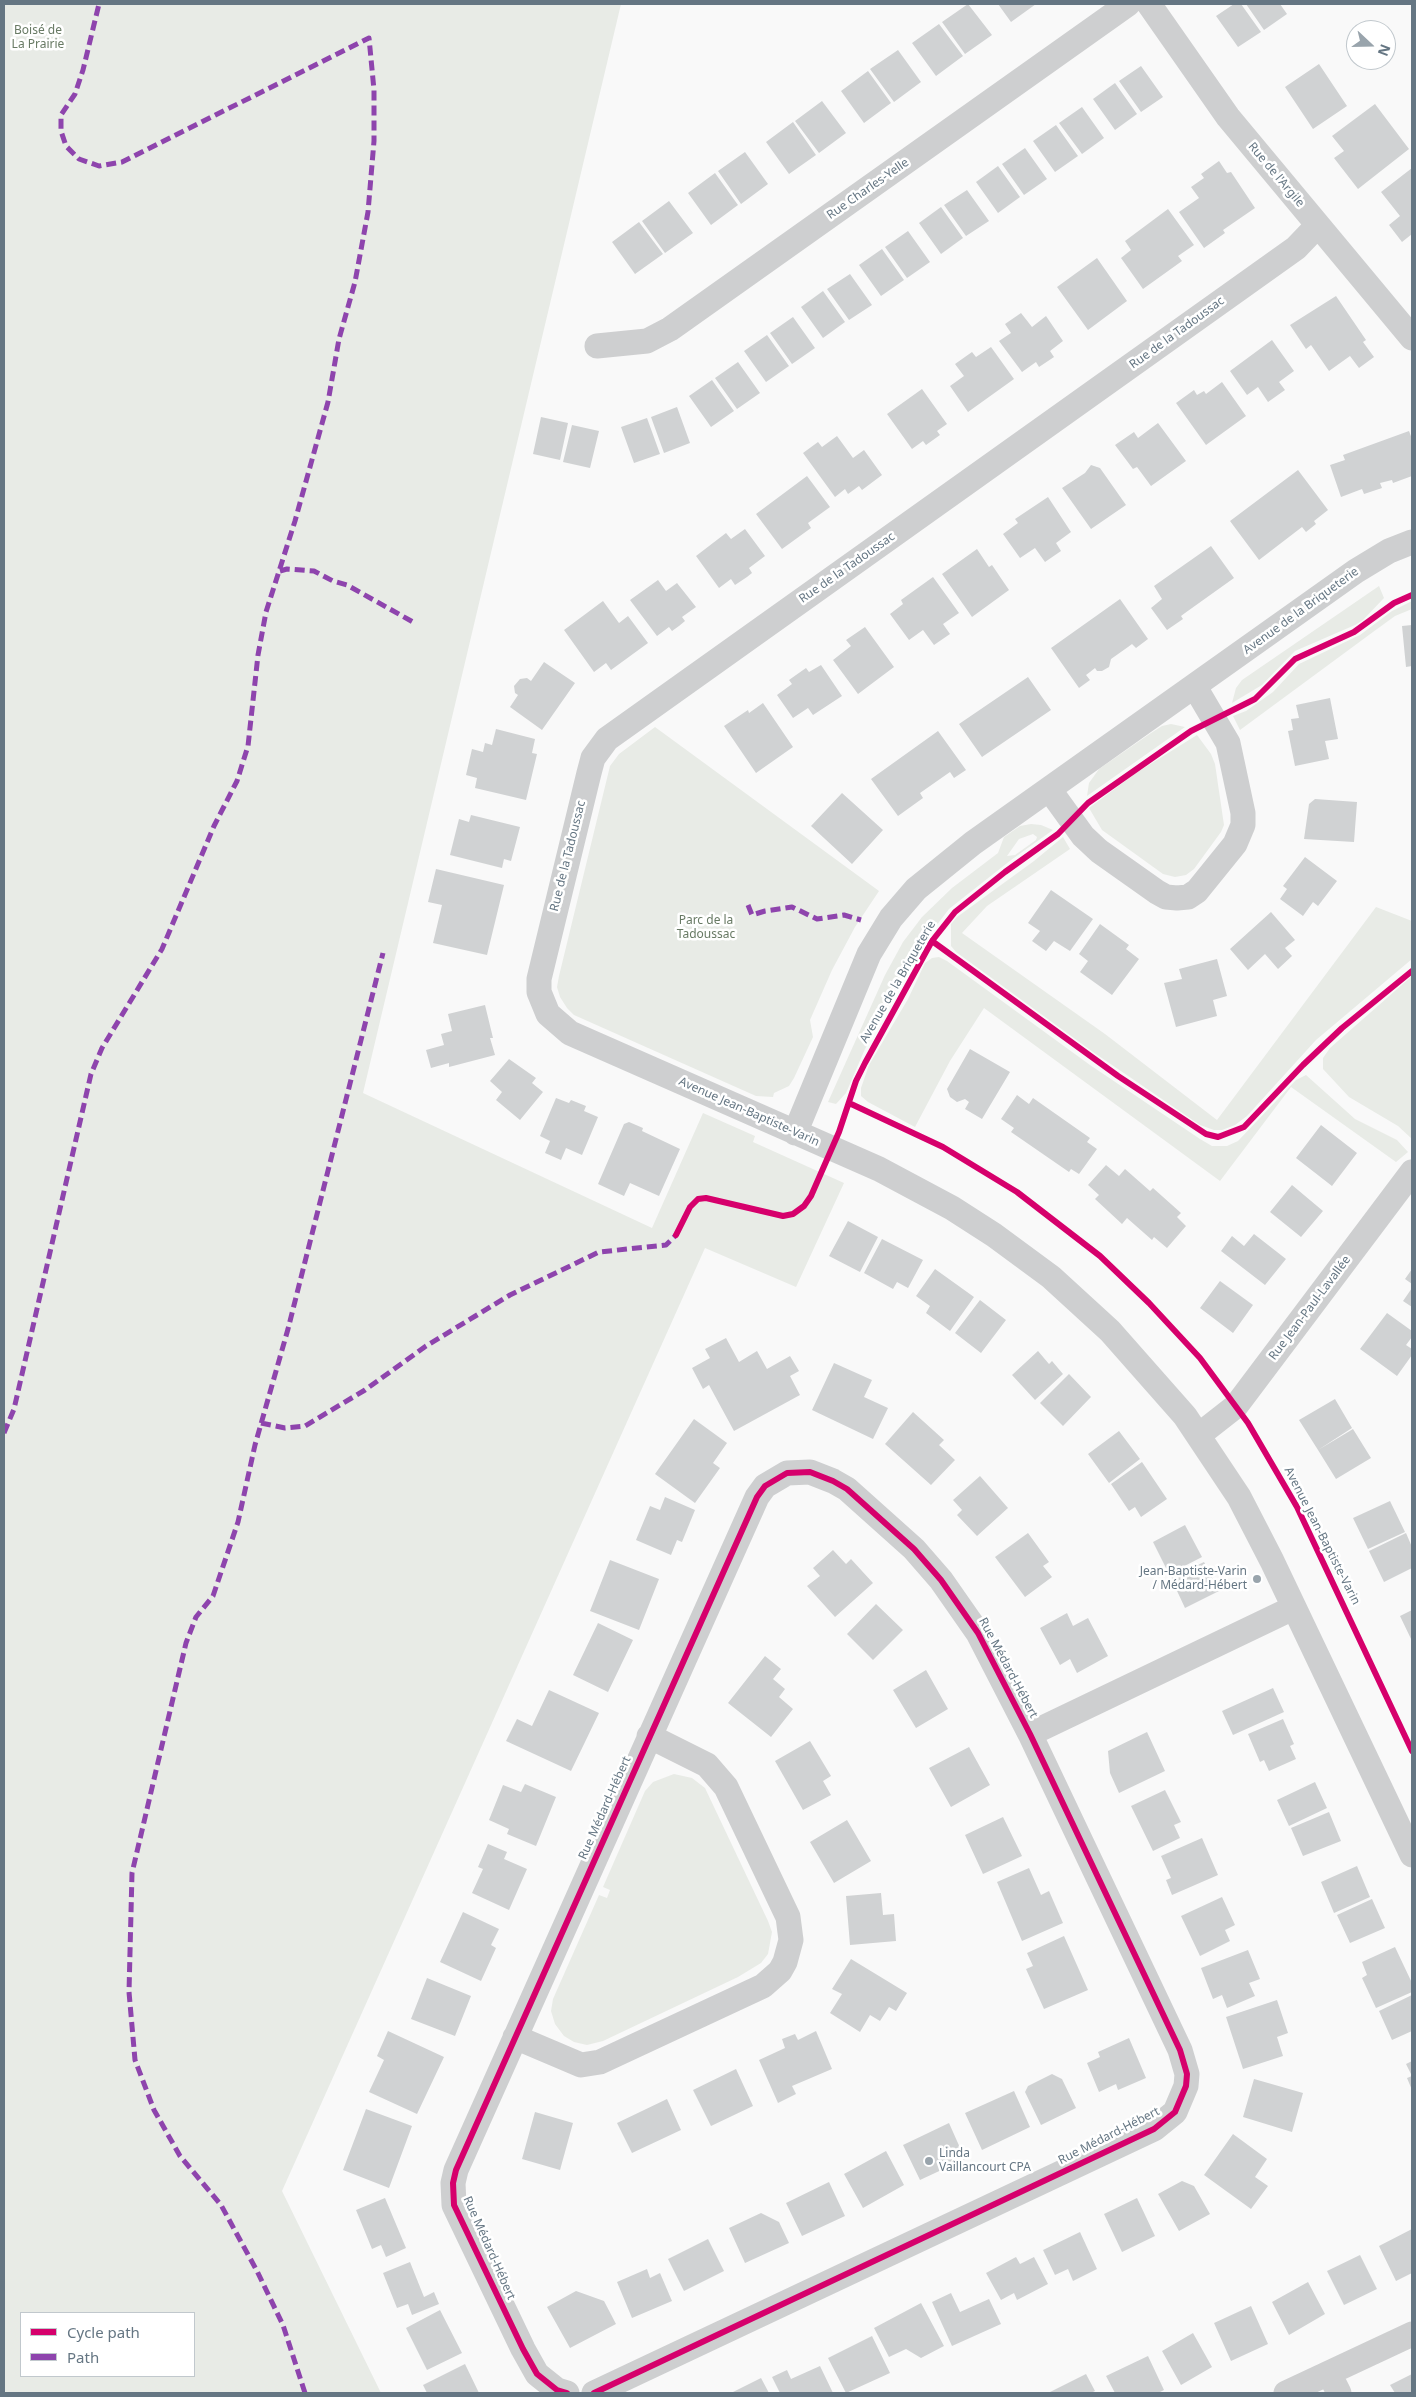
<!DOCTYPE html>
<html>
<head>
<meta charset="utf-8">
<style>
	body { margin:0 }
	#map { position:relative; width:1416px; height:2397px; overflow:hidden; background:#f9f9f9; font-family:"Noto Sans",sans-serif }
	canvas { display:block }
	.frame { position:absolute; inset:0; border:5px solid #657683; pointer-events:none }
	.legend { position:absolute; left:20px; top:2312px; width:175px; height:65px; box-sizing:border-box; background:#fff; border:1px solid #c1c8cd; margin:0; padding:6px 9px; list-style:none; font-size:15px; color:#657683 }
	.legend li { display:flex; align-items:center; gap:10px; height:25px }
	.legend b { width:25px; border:1px solid #c1c8cd }
	.north { position:absolute; left:1346px; top:20px; width:50px; height:50px; box-sizing:border-box; background:#fff; border:1px solid #c1c8cd; border-radius:50%; rotate:111deg; font-size:14px; font-weight:700; line-height:20px; text-align:center; color:#657683 }
	.north::after { content:''; display:block; margin:auto; width:18px; height:22px; background:#99a4ac; clip-path:polygon(50% 0,100% 100%,50% 72%,0 100%) }
</style>
</head>
<body>
<div id="map">
<canvas width="1416" height="2397"></canvas>
<div class="frame"></div>
<ul class="legend">
<li><b style="height:6px;background:#d6006c"></b>Cycle path</li>
<li><b style="height:6px;background:#8e44ad"></b>Path</li>
</ul>
<div class="north">N</div>
</div>
<script>
const ctx = document.querySelector('canvas').getContext('2d');
ctx.lineJoin = 'round';
function fillPath(path, color) { ctx.fillStyle = color; ctx.fill(path, 'evenodd'); }
const toPath = rows => new Path2D(rows.map(r => 'M' + r).join(''));
function stroke(path, color, width, dash) { ctx.strokeStyle = color; ctx.lineWidth = width; ctx.lineCap = dash ? 'butt' : 'round'; ctx.setLineDash(dash || []); ctx.stroke(path); }
function label(font, color, halo, rows, align = 'center') {
  ctx.font = font + ' "Noto Sans",sans-serif'; ctx.lineWidth = 5; ctx.setLineDash([]); ctx.textBaseline = 'middle'; ctx.strokeStyle = halo; ctx.fillStyle = color; for (const [text, x, y, turn = 0] of rows) {
    ctx.save(); ctx.translate(x, y); ctx.rotate((+turn || 0) * Math.PI / 180); ctx.textAlign = isNaN(turn) ? turn : align; if (halo) ctx.strokeText(text, 0, 0); ctx.fillText(text, 0, 0); ctx.restore();
  }
}
fillPath(toPath([
	[4,4,621,4,363,1093,652,1228,703,1113,755,1136,753,1142,844,1183,796,1287,705,1248,282,2191,381,2393,4,2393],
	[21,2313,194,2313,194,2376,21,2376],
	[1379,586,1384,598,1363,620,1355,625,1295,651,1262,685,1232,703,1236,688,1242,680],
	[1412,601,1412,609,1395,616,1373,632,1240,730,1233,716,1246,711,1273,692,1299,664,1360,635,1392,611],
	[1171,724,1185,727,1087,796,1089,783,1099,769,1151,733,1162,726],
	[655,727,879,891,855,927,832,970,810,1020,813,1037,794,1078,789,1086,774,1093,773,1097,756,1096,574,1015,567,1008,560,997,557,987,559,976,610,766,619,754],
	[1197,735,1211,754,1215,764,1224,825,1221,832,1194,869,1186,875,1175,877,1163,874,1102,830,1089,808,1136,773],
	[1031,824,1041,825,1053,830,1011,860,949,909,923,943,909,967,865,1049,846,1093,836,1104,828,1102,885,975,903,942,922,917,952,888,998,853,1004,837,1020,826],
	[1033,834,1037,837,1036,840,1015,855,1007,856,1019,839],
	[1063,837,1070,849,987,906,962,933,1105,1034,1217,1120,1376,907,1412,921,1412,959,1316,1040,1247,1116,1235,1125,1222,1130,1214,1130,1200,1125,1093,1052,956,952,951,946,951,924,957,917,1034,861],
	[939,957,947,961,1090,1065,1200,1139,1212,1146,1227,1146,1238,1141,1296,1080,1306,1075,1355,1119,1397,1140,1408,1152,1396,1162,1291,1087,1220,1181,984,1008,950,1061,915,1127,868,1102,861,1096,861,1088,869,1065,908,999,925,963,932,958],
	[1412,976,1412,1139,1398,1126,1349,1097,1323,1069,1323,1058,1330,1048],
	[674,1774,692,1778,705,1788,768,1921,772,1932,768,1954,761,1963,738,1977,603,2041,587,2045,574,2042,564,2036,555,2024,551,2011,553,1999,599,1895,607,1898,610,1890,603,1887,645,1791,653,1782]
]), '#e8ebe6');
fillPath(toPath([
	[968,4,992,35,965,54,942,22],
	[998,4,1036,4,1011,22],
	[1234,4,1241,4,1261,32,1238,47,1216,16],
	[1246,4,1280,4,1287,14,1264,30],
	[939,24,963,56,936,76,912,43],
	[898,50,921,82,894,102,870,69],
	[1319,64,1347,106,1313,129,1285,87],
	[1141,66,1163,97,1141,112,1119,81],
	[868,71,891,103,864,123,841,91],
	[1115,83,1137,114,1115,130,1093,99],
	[822,101,846,133,819,153,795,121],
	[1375,104,1409,149,1358,189,1334,158,1344,151,1332,136],
	[1082,107,1104,138,1082,154,1059,123],
	[793,122,816,155,789,174,766,142],
	[1056,125,1078,156,1055,172,1033,141],
	[1025,148,1047,179,1024,195,1002,164],
	[745,152,768,184,741,204,718,171],
	[1219,161,1227,173,1231,172,1255,208,1223,230,1225,233,1204,248,1179,212,1199,198,1191,187,1204,178,1201,174],
	[998,166,1020,197,998,213,976,182],
	[1412,168,1412,234,1402,242,1389,225,1400,216,1381,192],
	[715,173,738,205,711,225,688,193],
	[967,190,989,221,966,236,944,205],
	[669,201,693,233,665,253,642,221],
	[941,207,963,238,941,254,919,223],
	[1168,209,1194,245,1178,256,1182,261,1143,289,1121,258,1131,250,1125,241],
	[639,222,663,254,635,274,612,242],
	[908,231,930,262,907,278,885,247],
	[882,249,904,280,881,296,859,265],
	[1097,258,1127,301,1088,330,1057,287],
	[850,274,872,305,849,320,827,289],
	[823,291,845,322,823,338,801,307],
	[1336,296,1366,340,1363,342,1374,357,1359,368,1350,356,1329,371,1311,345,1306,349,1290,325],
	[1021,313,1032,327,1046,316,1063,341,1050,351,1054,357,1039,367,1036,362,1022,372,999,341,1011,333,1005,324],
	[793,317,815,348,792,364,770,333],
	[767,335,789,366,766,382,744,351],
	[1272,340,1294,371,1279,382,1285,390,1268,402,1258,387,1247,395,1230,371],
	[991,347,1014,379,968,412,950,386,964,376,955,364,972,352,976,357],
	[738,362,760,393,737,409,715,378],
	[712,380,734,411,711,427,689,396],
	[1222,382,1246,416,1206,445,1176,403,1194,390,1197,395,1204,391,1206,394],
	[922,389,947,424,937,431,940,435,926,445,923,441,912,449,887,414],
	[677,407,690,443,664,453,651,417],
	[541,417,568,423,560,460,533,454],
	[647,418,660,454,634,463,621,427],
	[1158,423,1186,461,1151,486,1137,467,1133,469,1115,445,1134,432,1138,438],
	[572,425,599,431,590,468,563,462],
	[1409,431,1412,439,1412,476,1393,483,1392,480,1380,483,1382,488,1364,494,1362,489,1341,497,1330,465,1345,460,1343,455],
	[837,436,853,458,864,450,882,475,862,490,859,486,848,494,845,489,835,497,803,453,818,442,822,447],
	[1091,465,1100,468,1126,505,1091,529,1062,488,1085,473],
	[1298,470,1328,510,1314,521,1316,524,1306,532,1302,527,1259,560,1230,521],
	[807,476,830,507,808,523,811,528,782,549,756,514],
	[1048,497,1071,532,1056,543,1061,551,1045,562,1035,548,1020,558,1003,534,1018,523,1015,519],
	[745,529,765,556,749,568,752,573,747,577,735,585,731,579,719,588,696,556,726,533,731,539],
	[1211,546,1234,578,1185,613,1181,616,1183,619,1167,630,1151,608,1162,599,1154,586],
	[977,549,989,567,992,565,1009,590,972,617,942,574],
	[933,577,959,613,943,624,950,634,934,645,923,630,909,640,890,614,903,604,901,600],
	[658,580,666,591,677,583,696,607,682,617,685,621,679,626,672,631,669,627,657,636,630,600],
	[1120,599,1148,639,1136,648,1132,644,1128,647,1111,659,1109,667,1102,671,1097,671,1095,668,1090,672,1086,675,1090,680,1079,688,1051,648],
	[603,601,619,623,628,616,648,643,611,670,606,663,594,672,564,630],
	[1412,625,1412,666,1406,667,1402,626],
	[865,627,894,667,858,694,833,660,851,646,846,640],
	[544,662,575,683,542,730,510,707,518,695,515,693,514,686,520,679,527,678,531,681],
	[821,665,842,696,813,715,808,708,793,718,777,695,792,684,789,680,796,675,806,668,809,672],
	[1028,677,1051,710,982,757,959,724],
	[1330,698,1338,739,1325,741,1329,759,1295,766,1288,731,1293,730,1291,719,1299,718,1296,705],
	[763,703,793,747,756,773,724,726,748,710,749,713],
	[496,729,535,739,532,753,537,754,526,800,475,788,477,778,466,775,472,749,483,752,485,743,492,745],
	[938,731,966,770,954,778,950,772,920,793,923,798,898,816,871,779],
	[842,793,883,830,852,864,811,826],
	[1315,799,1357,802,1354,842,1304,839,1309,804],
	[471,815,520,827,511,861,504,859,502,868,450,855,459,819,469,822],
	[1305,857,1337,881,1318,906,1313,902,1303,916,1280,899,1287,889,1283,886],
	[436,869,504,885,487,955,433,943,442,905,428,902],
	[1051,890,1093,919,1070,951,1054,941,1046,951,1032,941,1040,931,1028,923],
	[1271,912,1295,940,1285,948,1292,956,1278,969,1265,954,1248,970,1230,949],
	[1100,924,1129,945,1126,949,1139,959,1112,995,1080,972,1088,961,1079,954],
	[1217,959,1227,996,1213,1000,1217,1016,1176,1027,1164,983,1182,979,1179,969],
	[485,1005,493,1038,490,1038,495,1055,449,1067,449,1063,431,1068,426,1050,444,1045,441,1034,452,1031,448,1014],
	[970,1049,1010,1072,982,1119,965,1109,969,1102,965,1099,957,1102,950,1097,947,1089],
	[509,1059,536,1078,532,1083,543,1092,520,1120,496,1100,502,1092,490,1081],
	[1017,1095,1029,1104,1033,1098,1090,1138,1087,1142,1097,1149,1079,1174,1071,1169,1069,1172,1011,1132,1014,1128,1001,1119],
	[556,1098,569,1103,571,1100,586,1106,584,1111,598,1117,582,1155,566,1148,561,1160,545,1153,550,1141,540,1136],
	[629,1122,643,1128,642,1131,680,1149,659,1196,630,1183,624,1196,598,1184,624,1124],
	[1321,1125,1357,1153,1332,1186,1296,1158],
	[1106,1165,1119,1176,1125,1169,1150,1191,1153,1188,1181,1213,1177,1217,1186,1226,1167,1248,1154,1237,1152,1240,1127,1218,1122,1224,1095,1199,1099,1195,1088,1185],
	[1292,1185,1323,1211,1301,1237,1270,1212],
	[848,1221,878,1237,860,1272,829,1256],
	[1254,1234,1286,1259,1265,1285,1221,1251,1232,1236,1244,1246],
	[882,1239,923,1260,908,1288,897,1282,893,1289,864,1273],
	[935,1269,974,1297,950,1331,926,1313,930,1306,916,1296],
	[1412,1269,1412,1284,1405,1279],
	[1220,1281,1253,1305,1233,1333,1200,1308],
	[1412,1288,1412,1307,1403,1301],
	[980,1300,1006,1320,981,1353,955,1333],
	[1387,1313,1412,1331,1412,1337,1406,1345,1412,1349,1412,1355,1397,1376,1360,1349],
	[726,1338,739,1362,757,1351,767,1369,790,1356,799,1371,790,1376,800,1395,734,1431,709,1385,703,1389,692,1368,710,1358,705,1349],
	[1038,1351,1049,1364,1052,1361,1063,1374,1035,1400,1012,1375],
	[834,1363,872,1380,864,1397,888,1408,873,1439,812,1410],
	[1069,1374,1091,1397,1063,1426,1040,1403],
	[1335,1399,1352,1428,1318,1450,1299,1420],
	[913,1412,944,1440,939,1445,955,1460,931,1485,885,1444],
	[694,1419,727,1443,713,1463,720,1468,695,1503,655,1474],
	[1353,1429,1371,1458,1336,1479,1318,1450],
	[1119,1431,1140,1459,1109,1483,1088,1454],
	[1142,1462,1167,1499,1141,1517,1135,1507,1129,1511,1111,1484],
	[980,1476,1008,1508,977,1536,957,1515,962,1510,953,1500],
	[665,1497,695,1510,682,1542,677,1540,671,1555,636,1540,650,1506,660,1510],
	[1390,1501,1405,1532,1368,1549,1353,1518],
	[1185,1525,1202,1557,1169,1574,1153,1542],
	[1028,1533,1049,1562,1043,1566,1052,1577,1025,1597,995,1557],
	[1406,1533,1412,1547,1412,1568,1384,1582,1369,1551],
	[833,1550,846,1564,851,1559,873,1583,835,1617,807,1586,820,1576,813,1568],
	[610,1560,659,1579,639,1630,590,1611],
	[1204,1562,1219,1591,1185,1608,1171,1578],
	[876,1604,903,1630,873,1660,847,1634],
	[1412,1610,1412,1641,1400,1616],
	[1067,1613,1073,1626,1088,1618,1108,1656,1077,1673,1070,1659,1060,1665,1040,1628],
	[598,1623,633,1640,608,1692,573,1675],
	[765,1656,781,1669,773,1679,785,1689,779,1697,793,1709,771,1737,728,1703],
	[926,1670,948,1709,916,1728,893,1690],
	[1273,1688,1284,1712,1233,1735,1222,1711],
	[549,1690,599,1713,571,1771,506,1741,517,1719,532,1726],
	[1283,1719,1294,1744,1290,1746,1296,1759,1269,1771,1264,1760,1260,1762,1248,1734],
	[1147,1732,1165,1771,1119,1793,1110,1773,1108,1751],
	[810,1741,831,1776,823,1781,831,1795,803,1810,775,1761],
	[969,1747,990,1785,951,1807,929,1768],
	[1315,1782,1327,1808,1289,1826,1277,1800],
	[525,1784,556,1797,536,1846,507,1834,509,1829,489,1820,503,1785,521,1792],
	[1165,1790,1181,1822,1174,1825,1180,1838,1153,1851,1131,1806],
	[1329,1812,1341,1841,1303,1856,1291,1828],
	[1003,1817,1022,1856,983,1874,965,1835],
	[847,1820,871,1861,834,1883,810,1842],
	[1202,1838,1218,1875,1172,1895,1166,1880,1171,1878,1161,1856],
	[488,1844,507,1852,504,1859,527,1869,509,1910,472,1893,483,1869,478,1867],
	[1357,1866,1370,1897,1334,1913,1321,1882],
	[1029,1868,1041,1895,1049,1891,1063,1923,1022,1941,997,1882],
	[881,1893,883,1915,894,1914,896,1941,850,1945,846,1896],
	[1222,1897,1235,1925,1225,1930,1230,1941,1200,1956,1181,1916],
	[1372,1899,1385,1928,1350,1943,1337,1915],
	[463,1912,499,1929,491,1945,496,1948,481,1981,440,1962],
	[1064,1936,1088,1990,1044,2009,1026,1969,1033,1966,1027,1953],
	[1395,1947,1412,1983,1412,1992,1376,2008,1362,1978,1367,1975,1362,1962],
	[1248,1950,1260,1979,1249,1983,1255,1996,1227,2008,1222,1995,1213,1999,1201,1968],
	[851,1959,907,1993,896,2011,889,2007,880,2021,870,2015,860,2032,830,2013,842,1994,832,1989],
	[427,1978,471,1996,455,2036,411,2019],
	[1412,1995,1412,2031,1392,2040,1379,2011],
	[1277,2000,1288,2033,1277,2037,1283,2056,1243,2069,1226,2017],
	[388,2031,444,2057,417,2114,369,2092,384,2060,377,2056],
	[816,2031,832,2069,792,2086,796,2094,778,2103,759,2060,785,2048,782,2039,795,2034,798,2040],
	[1129,2038,1146,2078,1118,2090,1116,2084,1099,2092,1087,2063,1100,2057,1098,2052],
	[1412,2061,1412,2090,1407,2078,1412,2076,1406,2064],
	[736,2069,753,2106,711,2126,693,2090],
	[1052,2074,1062,2079,1076,2108,1041,2125,1025,2092,1028,2086],
	[1254,2079,1303,2093,1292,2132,1243,2117],
	[1014,2091,1030,2127,982,2150,965,2113],
	[667,2099,681,2130,632,2153,617,2123],
	[366,2109,412,2126,389,2188,343,2170],
	[535,2112,573,2123,560,2170,522,2159],
	[949,2123,965,2159,920,2180,903,2145],
	[1233,2134,1267,2159,1255,2177,1268,2186,1251,2209,1204,2175],
	[886,2151,904,2185,863,2208,844,2174],
	[1182,2181,1194,2186,1210,2214,1179,2231,1158,2194],
	[829,2182,845,2216,802,2236,786,2203],
	[385,2198,406,2248,386,2257,381,2245,372,2249,356,2210],
	[1137,2198,1155,2236,1122,2252,1104,2214],
	[761,2213,779,2222,789,2243,745,2263,729,2228],
	[1412,2229,1412,2273,1396,2281,1379,2246],
	[1080,2232,1097,2269,1073,2281,1068,2269,1055,2275,1043,2250],
	[708,2239,724,2271,684,2291,668,2259],
	[1360,2255,1377,2289,1344,2305,1327,2271],
	[1016,2257,1020,2264,1034,2257,1048,2284,1017,2300,1014,2293,1001,2300,986,2273],
	[410,2262,424,2297,434,2292,439,2304,412,2315,408,2304,397,2308,383,2273],
	[647,2269,650,2278,660,2273,672,2301,632,2318,617,2282],
	[1308,2282,1325,2314,1289,2335,1272,2302],
	[576,2291,604,2301,616,2324,570,2348,547,2307],
	[951,2293,960,2312,989,2299,1001,2324,952,2346,932,2302],
	[921,2303,944,2346,921,2358,906,2349,889,2357,874,2328],
	[1251,2306,1268,2344,1231,2361,1214,2323],
	[440,2310,462,2353,427,2370,406,2328],
	[1193,2333,1212,2367,1181,2385,1162,2351],
	[872,2336,890,2373,846,2393,828,2358],
	[1148,2356,1164,2390,1158,2393,1115,2393,1106,2376],
	[465,2364,479,2393,427,2393,423,2385],
	[820,2366,833,2393,780,2393,772,2377,787,2370,791,2379],
	[1086,2374,1095,2391,1091,2393,1048,2393],
	[1412,2374,1412,2393,1395,2393,1390,2385],
	[761,2378,769,2393,731,2393]
]), '#d0d2d3');
stroke(toPath([
	[1149,4,1228,117,1412,338],
	[1318,225,1296,248,607,739,593,758,589,773,539,979,539,992,548,1014,570,1033,879,1169,952,1208,994,1235,1051,1277,1110,1331,1185,1416,1239,1497,1272,1561,1412,1855],
	[597,346,647,341,670,329,1128,4],
	[1049,789,1083,836,1099,851,1157,892,1166,897,1177,898,1188,897,1197,891,1235,844,1243,825,1243,813,1228,743,1195,687],
	[795,1133,869,954,891,918,916,889,973,843,1356,571,1389,551,1412,542],
	[1199,1435,1236,1406,1412,1172],
	[1030,1734,1293,1608],
	[515,2037,581,2065,600,2062,763,1986,780,1971,785,1962,791,1940,788,1917,726,1787,707,1765,649,1736],
	[1329,2373,1339,2393],
	[567,2393,557,2390,537,2374,523,2349,454,2205,453,2183,456,2170,757,1497,765,1486,787,1473,810,1472,833,1481,847,1489,914,1549,941,1580,978,1633,1030,1734,1180,2050,1187,2074,1186,2086,1175,2112,1154,2129,594,2393],
	[1286,2393,1412,2334]
]), '#cecfd0', 25);
stroke(toPath([
	[280,571,287,569,314,571,333,581,347,585,413,622],
	[748,905,752,915,765,911,792,907,817,919,844,915,861,920],
	[261,1423,285,1428,305,1426,365,1390,426,1346,510,1295,599,1252,666,1245,676,1235],
	[4,1433,14,1409,91,1074,102,1048,162,949,214,826,237,781,248,746,258,655,266,612,295,521,328,402,339,339,355,282,368,212,374,141,374,90,369,38,122,162,99,166,79,159,66,146,61,131,61,115,75,94,83,70,99,4],
	[305,2393,283,2325,257,2271,221,2205,180,2156,154,2110,135,2060,129,1992,132,1873,186,1643,196,1617,213,1596,238,1522,255,1445,288,1329,383,953]
]), '#8e44ad', 5, [10, 5]);
stroke(toPath([
	[932,941,1118,1076,1206,1134,1218,1137,1244,1127,1303,1065,1342,1028,1412,971],
	[849,1103,943,1147,1017,1192,1100,1256,1149,1303,1200,1358,1248,1423,1297,1507,1412,1751],
	[676,1235,690,1207,698,1199,706,1198,783,1216,793,1214,804,1206,811,1196,839,1132,856,1081,865,1063,932,941,955,912,1005,872,1058,834,1088,803,1191,731,1255,699,1295,659,1354,632,1394,603,1412,595],
	[567,2393,557,2390,537,2374,523,2349,454,2205,453,2183,456,2170,757,1497,765,1486,787,1473,810,1472,833,1481,847,1489,914,1549,941,1580,978,1633,1030,1734,1180,2050,1187,2074,1186,2086,1175,2112,1154,2129,594,2393]
]), '#d6006c', 6);
for (const [x, y, r, color] of [
	[1257,1579,5,"#99a4ac"],
	[929,2161,5,"#99a4ac"]
]) { const dot = new Path2D(); dot.arc(x, y, r, 0, 2 * Math.PI); ctx.fillStyle = color; ctx.fill(dot); stroke(dot, '#fff', 2); }
label('12px', '#687a64', '#fff', [
	["Boisé de",38,31],
	["La Prairie",38,45],
	["Parc de la",706,921],
	["Tadoussac",706,935]
]);
label('12px', '#657683', '#fff', [
	["Rue de l'Argile",1276,175,50],
	["Rue Charles-Yelle",868,189,-35],
	["Rue de la Tadoussac",1177,333,-36],
	["Rue de la Tadoussac",847,568,-35],
	["Avenue de la Briqueterie",1301,611,-36],
	["Rue de la Tadoussac",568,856,-76],
	["Avenue de la Briqueterie",898,982,-60],
	["Avenue Jean-Baptiste-Varin",749,1112,24],
	["Rue Jean-Paul-Lavallée",1310,1308,-53],
	["Avenue Jean-Baptiste-Varin",1322,1536,63],
	["Rue Médard-Hébert",1008,1668,62],
	["Rue Médard-Hébert",605,1808,-66],
	["Rue Médard-Hébert",1109,2136,-27],
	["Rue Médard-Hébert",489,2248,66]
]);
label('12px', '#657683', '#fff', [
	["Jean-Baptiste-Varin",1247,1572],
	["/ Médard-Hébert",1247,1586],
	["Linda",939,2154,"left"],
	["Vaillancourt CPA",939,2168,"left"]
], 'right');
</script>
</body>
</html>
